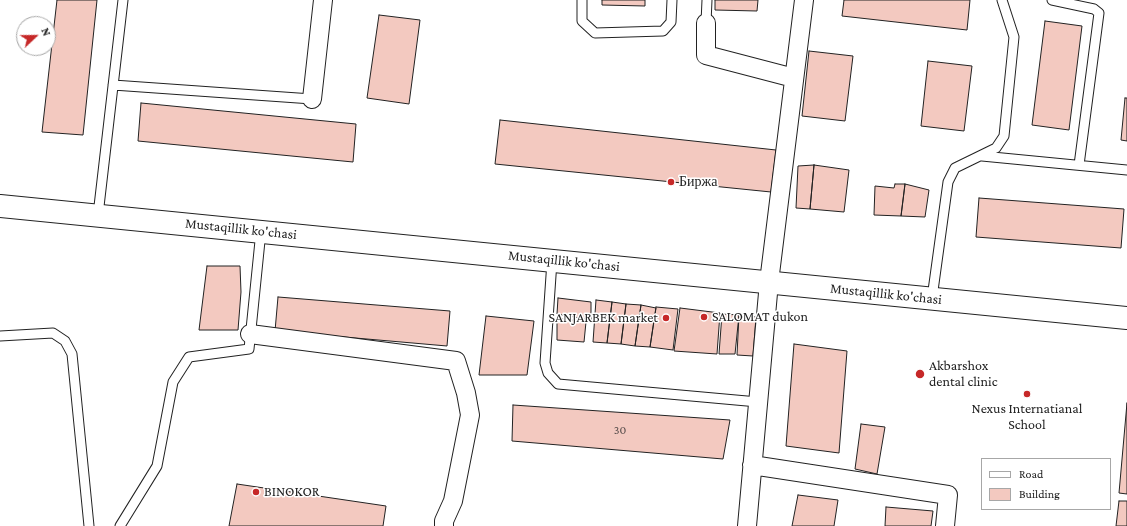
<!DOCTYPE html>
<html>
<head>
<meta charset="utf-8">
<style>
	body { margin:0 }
	#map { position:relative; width:1127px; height:526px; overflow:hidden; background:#fff; font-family:"Crimson Pro",serif }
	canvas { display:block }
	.legend { position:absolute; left:981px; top:458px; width:130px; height:52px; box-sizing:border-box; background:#fff; border:1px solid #a7a7a7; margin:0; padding:5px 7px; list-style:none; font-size:12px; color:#222 }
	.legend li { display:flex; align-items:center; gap:8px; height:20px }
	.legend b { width:20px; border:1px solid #a7a7a7 }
	.north { position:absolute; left:16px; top:16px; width:40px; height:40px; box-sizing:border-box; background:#fff; border:1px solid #a7a7a7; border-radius:50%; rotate:68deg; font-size:11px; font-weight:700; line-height:16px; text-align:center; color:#222 }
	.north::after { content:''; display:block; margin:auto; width:14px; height:18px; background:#c62828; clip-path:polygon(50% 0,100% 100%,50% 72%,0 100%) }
</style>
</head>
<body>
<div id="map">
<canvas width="1127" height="526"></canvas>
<ul class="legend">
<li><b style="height:5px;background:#fff"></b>Road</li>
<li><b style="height:11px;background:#f3c9c0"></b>Building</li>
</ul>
<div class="north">N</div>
</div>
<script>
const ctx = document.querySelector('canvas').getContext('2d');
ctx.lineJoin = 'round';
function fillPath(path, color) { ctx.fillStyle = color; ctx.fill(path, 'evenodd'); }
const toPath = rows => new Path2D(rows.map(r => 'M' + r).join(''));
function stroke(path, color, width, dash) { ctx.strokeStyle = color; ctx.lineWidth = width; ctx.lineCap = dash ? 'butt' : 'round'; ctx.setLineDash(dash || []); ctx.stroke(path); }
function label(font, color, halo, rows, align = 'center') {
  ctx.font = font + ' "Crimson Pro",serif'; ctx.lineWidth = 3; ctx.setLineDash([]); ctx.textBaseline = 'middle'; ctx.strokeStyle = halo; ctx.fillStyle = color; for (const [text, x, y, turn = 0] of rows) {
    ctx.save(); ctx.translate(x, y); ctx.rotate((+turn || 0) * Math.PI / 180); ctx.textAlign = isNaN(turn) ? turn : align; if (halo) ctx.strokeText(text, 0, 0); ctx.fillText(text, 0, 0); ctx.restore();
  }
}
const building = toPath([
	[57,0,97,0,83,135,42,132,57,0],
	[602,0,645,0,645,6,602,5,602,0],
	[715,0,758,0,757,11,715,10,715,0],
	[844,0,970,0,967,30,842,16,844,0],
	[379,15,420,20,409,104,367,98,379,15],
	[1045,21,1082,26,1069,130,1032,125,1045,21],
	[809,51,853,56,845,121,802,116,809,51],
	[928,61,972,66,964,131,921,126,928,61],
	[1125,98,1127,98,1127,141,1121,140,1125,98],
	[141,103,356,124,353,162,138,141,141,103],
	[500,120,776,150,771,192,495,164,500,120],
	[814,165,810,209,796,208,798,166,814,165],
	[814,165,849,170,844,212,810,209,814,165],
	[895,184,905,184,901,216,874,215,875,186,894,188,895,184],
	[905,184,929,190,925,217,901,216,905,184],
	[979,198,1124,209,1121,248,976,237,979,198],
	[207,266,240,266,241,292,238,330,199,330,207,266],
	[278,297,450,311,447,346,275,331,278,297],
	[558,298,591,302,591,320,557,314,558,298],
	[596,300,612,302,607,343,593,342,596,300],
	[612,302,626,304,621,344,607,343,612,302],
	[626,304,641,305,635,346,621,344,626,304],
	[641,305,656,308,650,347,635,346,641,305],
	[656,307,678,309,673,350,650,347,656,307],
	[680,308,720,313,717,354,674,351,680,308],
	[722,314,739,315,735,354,719,354,722,314],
	[739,315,756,317,753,356,737,355,739,315],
	[486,316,534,321,527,375,479,375,486,316],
	[557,318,586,322,584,342,557,340,557,318],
	[794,344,847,351,839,453,786,446,794,344],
	[1127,403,1127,494,1119,493,1127,403],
	[513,405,730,420,723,459,512,441,513,405],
	[861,424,885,427,877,474,855,469,861,424],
	[237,484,386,506,383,526,229,526,237,484],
	[798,495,838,500,834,526,792,526,798,495],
	[1119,501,1127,501,1127,526,1116,526,1119,501],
	[886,507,933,511,931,526,885,526,886,507]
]);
fillPath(building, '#f3c9c0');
stroke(building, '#222', 1);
const service = toPath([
	[582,0,582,21,595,33,663,31,671,22,672,0],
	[1052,0,1094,9,1099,13,1079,165],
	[706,23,707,0],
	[113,85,312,99],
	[982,156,1127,170],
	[98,215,123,0],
	[552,261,545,363,548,373,558,384,758,402],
	[932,298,948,182,955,168,996,148,1004,136,1014,37,1002,0],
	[0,336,53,333,65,341,72,354,89,526],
	[120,526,157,466,173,382,189,357,249,349,261,231]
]);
const minor = toPath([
	[706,23,706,55,794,78],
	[312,99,323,0],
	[250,334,456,361,466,393,470,415,453,501,444,521,444,526],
	[752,465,948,495,945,526],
	[747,526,769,282,804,0]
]);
const secondary = toPath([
	[0,206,1127,318]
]);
stroke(service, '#222', 11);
stroke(minor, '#222', 20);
stroke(secondary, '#222', 24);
stroke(service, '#fff', 9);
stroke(minor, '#fff', 18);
stroke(secondary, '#fff', 22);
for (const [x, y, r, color] of [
	[671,182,4,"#c62828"],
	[704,317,4,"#c62828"],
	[666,318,4,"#c62828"],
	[920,374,5,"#c62828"],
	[1027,394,4,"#c62828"],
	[256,492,4,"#c62828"]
]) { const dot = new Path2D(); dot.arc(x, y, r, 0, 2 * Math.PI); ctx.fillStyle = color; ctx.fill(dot); stroke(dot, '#fff', 1.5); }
label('12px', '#564c4a', null, [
	["30",620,430]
]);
label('14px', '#222', '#fff', [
	["Биржа",679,182],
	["SALOMAT dukon",712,317],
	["SANJARBEK market",658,318,"right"],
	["Akbarshox",929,366],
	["dental clinic",929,382],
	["Nexus Internatianal",1027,409,"center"],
	["School",1027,425,"center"],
	["BINOKOR",264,492]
], 'left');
label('14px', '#222', '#fff', [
	["Mustaqillik ko'chasi",241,229,6],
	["Mustaqillik ko'chasi",564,261,6],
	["Mustaqillik ko'chasi",886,294,6]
]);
</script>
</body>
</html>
